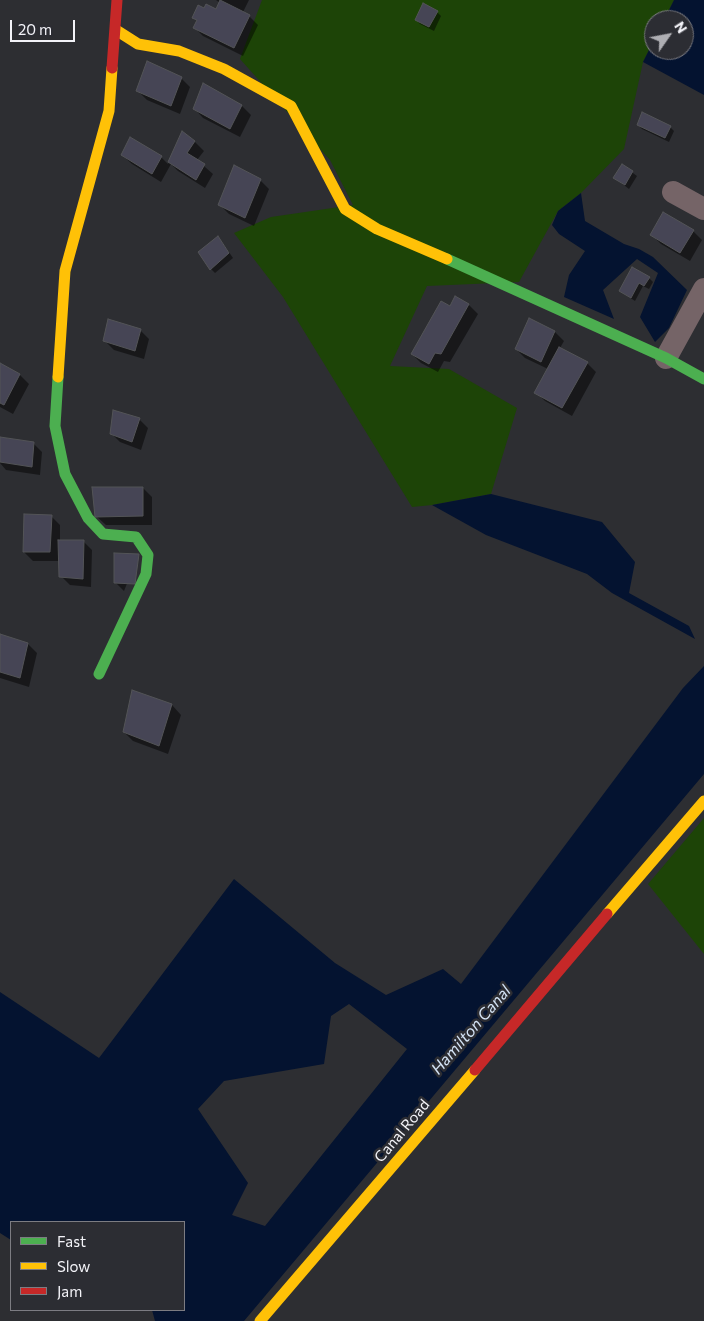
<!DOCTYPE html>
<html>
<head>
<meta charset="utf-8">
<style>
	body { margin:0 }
	#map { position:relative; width:704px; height:1321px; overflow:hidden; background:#2d2e32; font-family:Commissioner,sans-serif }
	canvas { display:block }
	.legend { position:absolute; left:10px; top:1221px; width:175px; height:90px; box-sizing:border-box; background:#2c2d33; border:1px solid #7c7c82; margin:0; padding:6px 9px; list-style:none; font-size:15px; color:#f3f3f8 }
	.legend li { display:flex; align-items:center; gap:10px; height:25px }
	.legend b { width:25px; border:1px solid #7c7c82 }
	.north { position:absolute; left:644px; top:10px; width:50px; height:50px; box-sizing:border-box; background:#2c2d33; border:1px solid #7c7c82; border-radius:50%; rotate:57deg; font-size:14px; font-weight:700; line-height:20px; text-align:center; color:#f3f3f8 }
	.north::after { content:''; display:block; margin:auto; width:18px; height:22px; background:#aeaeb3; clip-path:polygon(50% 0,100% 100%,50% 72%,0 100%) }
	.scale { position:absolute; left:10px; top:20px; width:65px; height:22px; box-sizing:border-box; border:2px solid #f3f3f8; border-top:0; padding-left:6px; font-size:15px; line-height:18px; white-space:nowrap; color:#f3f3f8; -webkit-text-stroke:4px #2c2d33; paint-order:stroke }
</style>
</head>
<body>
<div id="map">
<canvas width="704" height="1321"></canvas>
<ul class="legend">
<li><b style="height:6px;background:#4caf50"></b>Fast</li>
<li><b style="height:6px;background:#ffc107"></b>Slow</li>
<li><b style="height:6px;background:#c62828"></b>Jam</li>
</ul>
<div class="north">N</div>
<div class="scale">20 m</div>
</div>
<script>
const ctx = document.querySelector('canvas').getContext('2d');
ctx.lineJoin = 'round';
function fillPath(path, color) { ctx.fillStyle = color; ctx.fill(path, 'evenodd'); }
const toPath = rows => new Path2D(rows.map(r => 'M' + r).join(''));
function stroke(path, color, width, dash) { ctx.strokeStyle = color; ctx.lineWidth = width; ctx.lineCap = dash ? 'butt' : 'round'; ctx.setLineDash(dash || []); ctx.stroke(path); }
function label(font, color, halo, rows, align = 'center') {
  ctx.font = font + ' Commissioner,sans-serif'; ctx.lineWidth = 5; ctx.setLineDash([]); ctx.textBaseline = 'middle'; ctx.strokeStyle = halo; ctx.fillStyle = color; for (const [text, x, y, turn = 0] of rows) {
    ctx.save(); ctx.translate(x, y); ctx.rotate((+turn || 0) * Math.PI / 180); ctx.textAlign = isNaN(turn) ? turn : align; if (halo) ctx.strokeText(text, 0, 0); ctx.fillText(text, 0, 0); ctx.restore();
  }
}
fillPath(toPath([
	[262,0,674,0,664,20,654,20,654,40,643,62,624,149,581,193,558,211,519,282,427,286,390,366,449,369,517,408,491,494,432,505,412,507,283,297,234,233,271,217,353,205,330,160,240,59],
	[704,818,704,954,648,884]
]), '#1d4407');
fillPath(toPath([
	[674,0,704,0,704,95,643,62,654,40,654,50,684,50,684,20,664,20],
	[581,193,585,221,624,244,639,249,653,257,687,290,669,328,655,342,640,317,658,273,637,259,603,290,614,319,564,297,569,275,585,251,559,234,552,225,558,211],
	[491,494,602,522,635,562,629,593,689,626,695,639,612,593,587,574,486,535,432,505],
	[704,666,704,774,244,1321,155,1321,152,1310,184,1310,184,1222,11,1222,11,1240,0,1233,0,992,99,1058,234,879,335,963,386,995,443,969,461,984,683,688],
	[349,1004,407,1049,265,1226,232,1215,248,1183,198,1109,224,1081,324,1064,331,1016]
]), '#041330');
fillPath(toPath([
	[216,0,249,0,243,12,249,16,258,25,243,56,203,36,194,27,197,21,194,17,205,10,217,10,220,3],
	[437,12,441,16,434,31,420,24,416,20],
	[181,78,190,87,180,114,147,100,138,91],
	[204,85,242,106,251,115,240,137,203,118,194,108],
	[638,125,670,127,674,131,669,142,642,129],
	[182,133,195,142,204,151,197,160,213,174,205,188,178,171,171,164,161,182,132,164,122,155,161,157,168,164],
	[622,165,637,176,629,189,615,178],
	[260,180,269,189,254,226,229,214,220,205],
	[693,231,702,240,690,261,661,244,652,235],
	[222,242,233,258,215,273,211,269],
	[649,278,653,282,649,289,643,286,635,301,620,291],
	[456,298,469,305,478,314,450,362,444,361,438,372,421,363,412,354,450,308],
	[140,330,149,339,144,359,114,350,105,341],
	[555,332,564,341,560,348,587,363,596,372,572,416,545,401,536,392,548,369,525,358,516,349],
	[0,365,20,375,29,384,13,414,0,407],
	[139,419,148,428,141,450,120,442,111,433],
	[0,438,33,443,42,452,40,475,6,470,0,463],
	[143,488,152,497,152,525,106,525,96,516],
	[51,516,60,525,60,541,83,541,92,550,91,587,70,585,61,576,60,561,33,561,24,552],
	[138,556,124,591,115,582],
	[0,636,28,644,37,653,29,687,0,678],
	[133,692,172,705,181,715,168,754,133,741,124,732]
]), '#0007');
const building = toPath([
	[220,0,250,15,234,48,193,28,197,20,192,18,198,5,204,8,206,4,216,9,220,0],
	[423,3,438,11,429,27,415,20,423,3],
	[147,61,182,77,171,106,136,91,147,61],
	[203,83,242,105,230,129,193,109,203,83],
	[642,112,671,126,665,138,637,125,642,112],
	[182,131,195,141,187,153,205,164,196,180,168,162,182,131],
	[130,137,162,156,152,174,121,155,130,137],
	[622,164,633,171,625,185,613,178,622,164],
	[234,165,261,179,245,218,218,205,234,165],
	[663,212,694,230,680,253,650,235,663,212],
	[218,236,229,253,210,270,198,252,218,236],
	[632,267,650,277,644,286,639,283,631,298,619,291,632,267],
	[455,296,469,304,441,354,435,353,429,364,411,354,441,301,450,306,455,296],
	[529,318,555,331,541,362,515,349,529,318],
	[108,319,141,329,135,351,103,341,108,319],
	[559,347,588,362,562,408,534,393,559,347],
	[0,363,20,374,4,405,0,403,0,363],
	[113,410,140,418,132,442,110,434,113,410],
	[0,437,34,442,32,467,0,462,0,437],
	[92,487,143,487,143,516,95,517,92,487],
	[24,514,52,515,50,552,23,552,24,514],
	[58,540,84,540,83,579,59,577,58,540],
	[114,553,139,554,135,584,114,583,114,553],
	[0,634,28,643,20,678,0,672,0,634],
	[132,690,172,704,159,746,123,732,132,690]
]);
fillPath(building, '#464555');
stroke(building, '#535457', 1);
stroke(toPath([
	[673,192,704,209],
	[666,358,704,289]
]), '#756467', 22);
stroke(toPath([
	[447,259,666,358,704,379],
	[58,377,55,426,65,474,88,518,103,534,136,537,148,555,146,574,99,674]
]), '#4caf50', 11);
stroke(toPath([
	[116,30,138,44,179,51,224,69,291,106,345,209,377,229,447,259],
	[58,377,65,271,109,111,112,68],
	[607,914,704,801],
	[260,1321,475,1070]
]), '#ffc107', 11);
stroke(toPath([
	[112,68,117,0],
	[475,1070,607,914]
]), '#c62828', 11);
label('15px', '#f3f3f8', '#2c2d33', [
	["Canal Road",402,1131,-50]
]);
label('italic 16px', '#d5e4f6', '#2c2d33', [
	["Hamilton Canal",471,1030,-49]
]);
</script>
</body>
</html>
